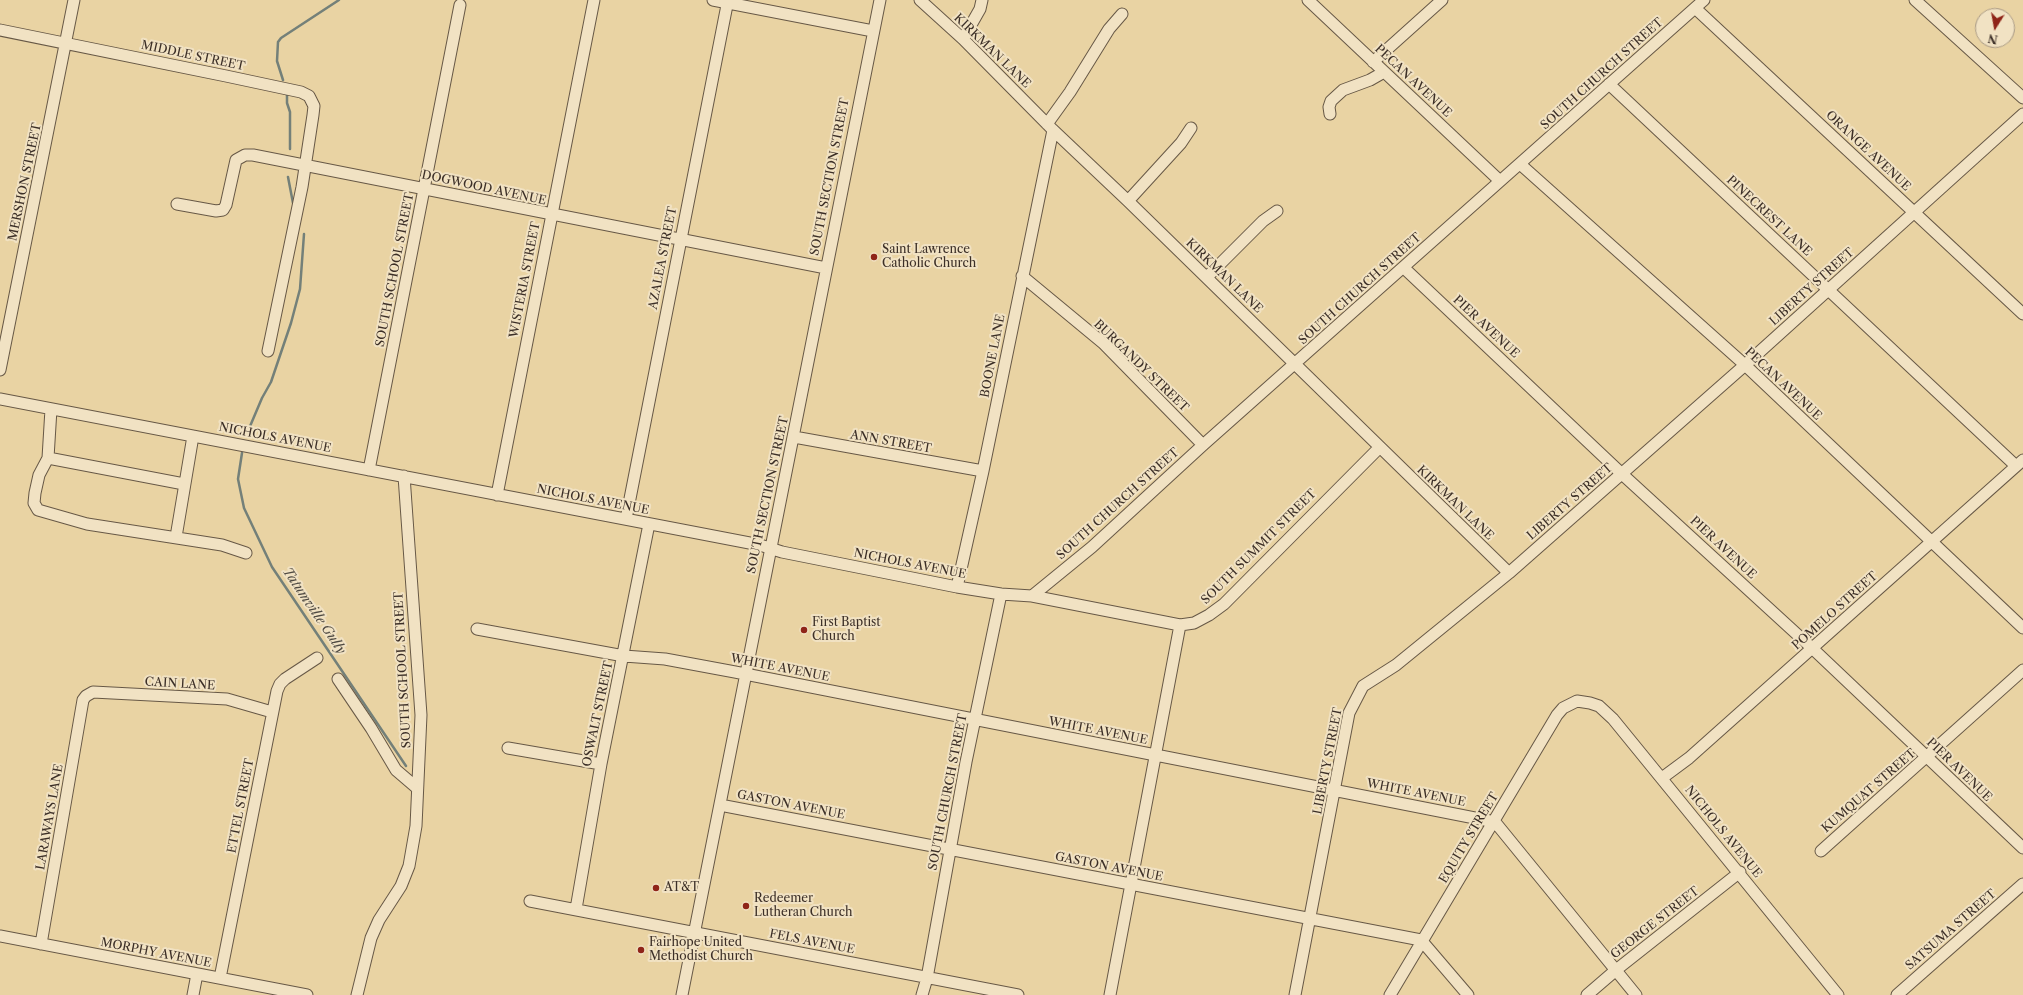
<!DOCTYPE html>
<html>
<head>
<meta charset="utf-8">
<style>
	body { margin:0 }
	#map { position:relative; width:2023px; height:995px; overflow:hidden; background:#e9d3a3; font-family:"Libre Caslon Text",serif }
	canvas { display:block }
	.north { position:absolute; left:1975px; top:8px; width:40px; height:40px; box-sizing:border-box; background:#f1e2c3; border:1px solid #a99a85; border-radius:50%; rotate:191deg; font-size:11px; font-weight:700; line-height:16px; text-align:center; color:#3c2f27 }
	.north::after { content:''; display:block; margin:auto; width:14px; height:18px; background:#8f2418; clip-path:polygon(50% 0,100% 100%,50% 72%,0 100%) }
</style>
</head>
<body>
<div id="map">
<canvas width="2023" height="995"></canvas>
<div class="north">N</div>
</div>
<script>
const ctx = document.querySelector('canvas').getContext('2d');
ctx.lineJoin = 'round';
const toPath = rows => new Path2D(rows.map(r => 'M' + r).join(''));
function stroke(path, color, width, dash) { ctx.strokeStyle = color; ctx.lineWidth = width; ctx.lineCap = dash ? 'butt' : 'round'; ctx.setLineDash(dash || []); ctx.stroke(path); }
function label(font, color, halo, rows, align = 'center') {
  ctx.font = font + ' "Libre Caslon Text",serif'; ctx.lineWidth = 4; ctx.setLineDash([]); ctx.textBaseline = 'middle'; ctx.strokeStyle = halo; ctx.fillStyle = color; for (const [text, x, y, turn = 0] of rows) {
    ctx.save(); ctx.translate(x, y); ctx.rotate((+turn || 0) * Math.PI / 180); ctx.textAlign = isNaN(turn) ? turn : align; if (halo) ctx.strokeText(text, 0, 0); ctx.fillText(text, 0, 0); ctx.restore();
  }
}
stroke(toPath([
	[283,80,277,61,278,42,281,38,339,0],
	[287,95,287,103,290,112,290,149],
	[288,177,293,203],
	[248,431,262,398,271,382,291,323,300,289,304,234],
	[242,453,238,479,244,508,272,567,406,766]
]), '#748079', 2.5);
const minor = toPath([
	[713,0,873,31],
	[920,0,963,39,1053,130,1128,201,1509,573],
	[1308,0,1500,181],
	[1915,0,2023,98],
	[1695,8,2023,314],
	[0,30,226,76,301,92,309,96,314,106,313,115,302,187,268,351],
	[963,39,980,9,982,0],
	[1373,62,1442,0],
	[1609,84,2016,466],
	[1330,114,1329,107,1331,101,1343,90,1370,80,1384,72],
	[1047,124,1070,92,1109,29,1122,14],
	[1520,164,1745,365,2023,628],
	[1128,201,1181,143,1191,128],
	[177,204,216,211,223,210,226,205,236,160,245,155,253,155,826,268],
	[1404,268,1622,474,1812,648,2023,848],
	[1022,276,1103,343,1203,445],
	[1207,277,1263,221,1277,211],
	[0,370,74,0],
	[0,399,760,545,782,552,957,587,1001,594,1032,596,1180,625,1194,623,1209,615,1224,604,1379,448],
	[51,409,48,458,39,475,35,493,34,503,38,510,87,524,222,545,246,553],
	[794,437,983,471],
	[48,458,184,484],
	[369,470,460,5],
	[497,495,594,0],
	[626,519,728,0],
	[176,537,193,436],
	[957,587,983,471,1053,130],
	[1032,596,1092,547,1203,445,1704,0],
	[477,629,624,656,665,659,735,672,1495,822,1636,995],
	[338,679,371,728,396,770,417,788],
	[508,748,601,764],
	[1662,778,1689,758,2023,460],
	[720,805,1421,940,1468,995],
	[1821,851,2023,670],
	[530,901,1018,995],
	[576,909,601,764,649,524],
	[0,936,307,995],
	[41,944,83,700,86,696,93,692,227,699,272,712],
	[220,978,277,691,280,684,285,679,317,658],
	[193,995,197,974],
	[357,995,371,938,379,920,401,886,409,866,416,826,421,715,404,476],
	[682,995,880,0],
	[922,995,927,978,966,762,1001,594],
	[1110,995,1180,625],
	[1295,995,1349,713,1363,686,1396,665,1509,573,1745,365,2023,114],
	[1390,995,1557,715,1563,708,1577,701,1590,703,1599,706,1613,719,1838,995],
	[1587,995,1616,970,1740,872],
	[1897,995,2023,884]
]);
stroke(minor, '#675846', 13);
stroke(minor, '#f1e2c3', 11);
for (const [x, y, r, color] of [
	[874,257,4,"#8f2418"],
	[804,630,4,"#8f2418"],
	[656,888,4,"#8f2418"],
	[746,906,4,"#8f2418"],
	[641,950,4,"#8f2418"]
]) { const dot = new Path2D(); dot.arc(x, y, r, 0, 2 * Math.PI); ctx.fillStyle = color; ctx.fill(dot); stroke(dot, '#f1e2c3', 1.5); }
label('12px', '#3c2f27', '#f1e2c3', [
	["KIRKMAN LANE",992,51,44],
	["MIDDLE STREET",193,56,12],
	["SOUTH CHURCH STREET",1602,74,-42],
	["PECAN AVENUE",1413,81,43],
	["ORANGE AVENUE",1868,151,43],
	["SOUTH SECTION STREET",830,177,-79],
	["MERSHON STREET",25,182,-78],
	["DOGWOOD AVENUE",484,188,12],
	["PINECREST LANE",1769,216,43],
	["AZALEA STREET",663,258,-79],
	["SOUTH SCHOOL STREET",395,270,-79],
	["KIRKMAN LANE",1224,276,44],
	["WISTERIA STREET",525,280,-79],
	["LIBERTY STREET",1812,287,-42],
	["SOUTH CHURCH STREET",1360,289,-42],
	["PIER AVENUE",1486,327,43],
	["BOONE LANE",993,356,-79],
	["BURGANDY STREET",1141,366,44],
	["PECAN AVENUE",1783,384,43],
	["NICHOLS AVENUE",275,438,11],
	["ANN STREET",891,442,10],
	["SOUTH SECTION STREET",768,495,-78],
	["NICHOLS AVENUE",593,500,11],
	["LIBERTY STREET",1570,502,-41],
	["KIRKMAN LANE",1455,503,44],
	["SOUTH CHURCH STREET",1118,504,-42],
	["SOUTH SUMMIT STREET",1259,547,-45],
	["PIER AVENUE",1723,548,43],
	["NICHOLS AVENUE",910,564,11],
	["POMELO STREET",1835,611,-42],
	["WHITE AVENUE",780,668,11],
	["SOUTH SCHOOL STREET",403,670,-93],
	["CAIN LANE",180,684,3],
	["OSWALT STREET",598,714,-78],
	["WHITE AVENUE",1098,731,11],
	["LIBERTY STREET",1328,761,-79],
	["PIER AVENUE",1959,770,44],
	["KUMQUAT STREET",1869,791,-41],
	["SOUTH CHURCH STREET",948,792,-79],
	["WHITE AVENUE",1416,793,11],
	["GASTON AVENUE",791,805,11],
	["ETTEL STREET",241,806,-79],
	["LARAWAYS LANE",50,817,-80],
	["NICHOLS AVENUE",1723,832,51],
	["EQUITY STREET",1469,838,-59],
	["GASTON AVENUE",1109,867,11],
	["GEORGE STREET",1655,923,-38],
	["SATSUMA STREET",1951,930,-41],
	["FELS AVENUE",812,942,11],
	["MORPHY AVENUE",156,953,11]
]);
label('12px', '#3c2f27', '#f1e2c3', [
	["Saint Lawrence",882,250],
	["Catholic Church",882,264],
	["First Baptist",812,623],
	["Church",812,637],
	["AT&T",664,888],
	["Redeemer",754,899],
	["Lutheran Church",754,913],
	["Fairhope United",649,943],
	["Methodist Church",649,957]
], 'left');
label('italic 13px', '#4f4a42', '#f1e2c3', [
	["Tatumville Gully",314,611,56]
]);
</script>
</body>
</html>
